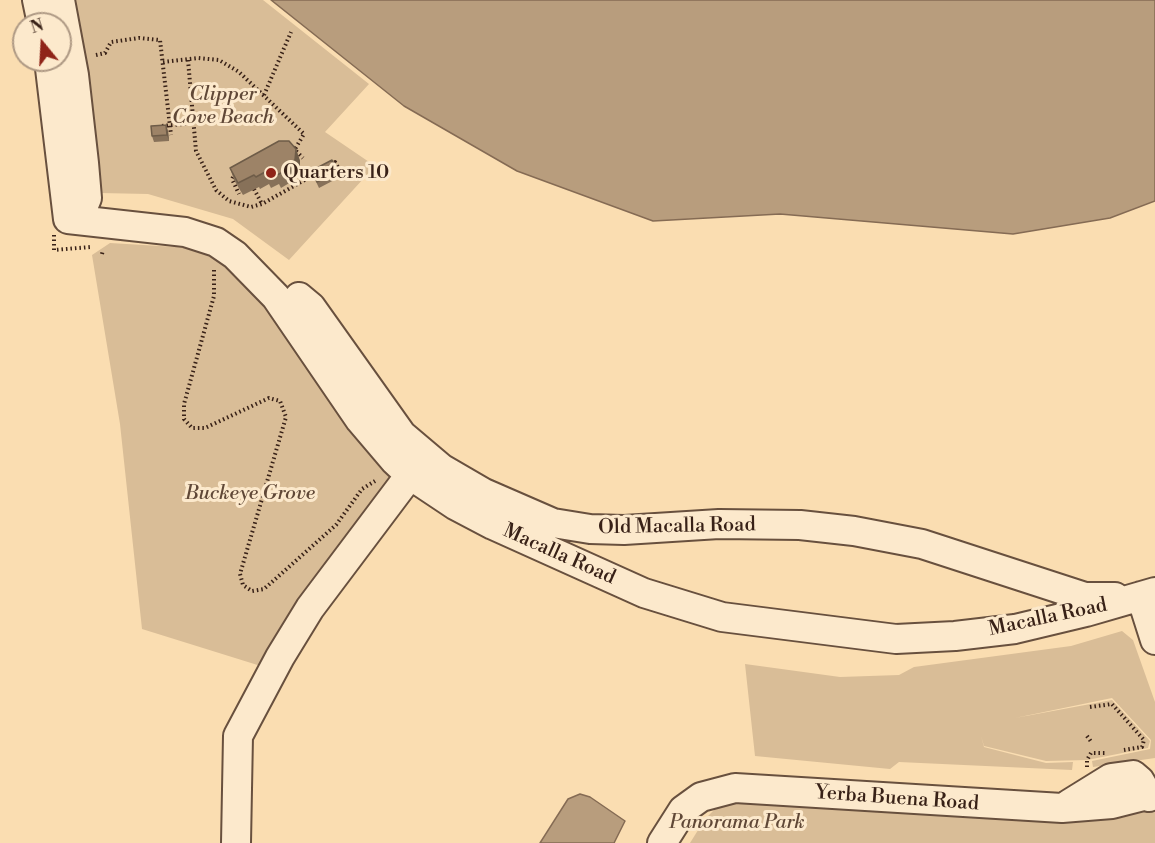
<!DOCTYPE html>
<html>
<head>
<meta charset="utf-8">
<style>
	body { margin:0 }
	#map { position:relative; width:1155px; height:843px; overflow:hidden; background:#faddb1; font-family:"Libre Bodoni",serif }
	canvas { display:block }
	.north { position:absolute; left:12px; top:12px; width:60px; height:60px; box-sizing:border-box; background:#fce9cc; border:2px solid #ae9984; border-radius:50%; rotate:342deg; font-size:16px; font-weight:700; line-height:24px; text-align:center; color:#382117 }
	.north::after { content:''; display:block; margin:auto; width:21px; height:27px; background:#8f2418; clip-path:polygon(50% 0,100% 100%,50% 72%,0 100%) }
</style>
</head>
<body>
<div id="map">
<canvas width="1155" height="843"></canvas>
<div class="north">N</div>
</div>
<script>
const ctx = document.querySelector('canvas').getContext('2d');
ctx.lineJoin = 'round';
function fillPath(path, color) { ctx.fillStyle = color; ctx.fill(path, 'evenodd'); }
const toPath = rows => new Path2D(rows.map(r => 'M' + r).join(''));
function stroke(path, color, width, dash) { ctx.strokeStyle = color; ctx.lineWidth = width; ctx.lineCap = dash ? 'butt' : 'round'; ctx.setLineDash(dash || []); ctx.stroke(path); }
function label(font, color, halo, rows, align = 'center') {
  ctx.font = font + ' "Libre Bodoni",serif'; ctx.lineWidth = 6; ctx.setLineDash([]); ctx.textBaseline = 'middle'; ctx.strokeStyle = halo; ctx.fillStyle = color; for (const [text, x, y, turn = 0] of rows) {
    ctx.save(); ctx.translate(x, y); ctx.rotate((+turn || 0) * Math.PI / 180); ctx.textAlign = isNaN(turn) ? turn : align; if (halo) ctx.strokeText(text, 0, 0); ctx.fillText(text, 0, 0); ctx.restore();
  }
}
fillPath(toPath([
	[76,0,263,0,369,84,325,132,375,166,289,260,233,219,148,194,100,193],
	[110,243,210,249,233,263,415,491,351,564,280,672,142,629,120,424,92,255],
	[1122,631,1133,640,1155,702,1155,758,1093,767,1092,761,1150,749,1151,740,1112,698,1015,718,1112,700,1150,741,1148,748,1087,760,1046,761,984,746,981,736,984,747,1046,763,1073,762,1072,770,899,762,890,769,755,756,745,664,840,677,899,675,914,667,1071,646],
	[730,802,1155,808,1155,843,690,843,705,819,718,806]
]), '#d9bd97');
const water = toPath([
	[271,0,1155,0,1155,201,1110,218,1013,234,780,214,653,221,517,171,404,106,271,0],
	[580,794,590,797,625,821,614,843,540,843,568,799,580,794]
]);
fillPath(water, '#b89d7d');
stroke(water, '#856b54', 1.5);
const minor = toPath([
	[37,0,42,24],
	[60,0,74,75,84,163,87,198,78,220],
	[49,60,68,219,185,232,216,242,235,255,276,297,360,420,394,460,410,475,455,505,493,525,644,593,722,617,896,639,955,636,1015,629,1086,612,1155,592],
	[299,297,311,307,402,435,441,468,484,493,553,523,590,529,624,530,719,524,800,525,854,531,922,544,1085,597,1115,597],
	[1141,596,1155,640],
	[1069,804,1111,778,1133,775,1140,781,1149,797],
	[236,843,238,736,280,657,310,608,410,475],
	[662,843,683,810,701,797,735,788,1062,808,1112,804,1155,793]
]);
stroke(minor, '#68503e', 32);
stroke(toPath([
	[96,55,105,53,111,42,139,38,160,40,171,135],
	[188,60,196,151,216,190,229,201,251,207,262,204,317,173],
	[163,62,198,58,219,60,239,72,304,134,295,149],
	[264,95,291,32],
	[162,126,194,123],
	[293,148,303,158],
	[331,165,335,162,340,171],
	[235,173,232,179,239,194],
	[254,189,262,204],
	[54,235,54,250,90,247],
	[102,254,103,250],
	[214,270,214,296,184,404,184,419,192,428,205,428,269,398,280,401,286,417,240,574,243,585,252,591,264,589,336,525,362,489,375,481],
	[1090,707,1112,704,1144,740,1142,747,1124,750],
	[1087,736,1092,743],
	[1087,767,1087,760,1091,753,1107,753]
]), '#382117', 4, [1.5, 3]);
stroke(minor, '#fce9cc', 28);
fillPath(toPath([
	[168,131,169,141,154,142,152,136],
	[296,149,300,161,300,172,290,178,291,182,281,188,279,184,271,188,269,184,260,189,259,187,243,195,234,180,230,168],
	[311,171,338,171,340,177,319,188]
]), '#877159');
fillPath(toPath([
	[166,125,168,131,169,141,167,135],
	[296,149,300,161,300,172,290,178,285,166]
]), '#6e5c48');
const building = toPath([
	[166,125,167,135,152,136,151,126,166,125],
	[279,141,289,141,296,149,295,160,285,166,287,170,277,175,275,172,267,176,265,172,256,177,254,175,238,183,230,168,279,141],
	[332,160,338,171,317,182,311,171,332,160]
]);
fillPath(building, '#9d8367');
stroke(building, '#6e5c48', 1.5);
for (const [x, y, r, color] of [
	[271,173,6,"#8f2418"]
]) { const dot = new Path2D(); dot.arc(x, y, r, 0, 2 * Math.PI); ctx.fillStyle = color; ctx.fill(dot); stroke(dot, '#fce9cc', 2); }
label('italic 20px', '#604837', '#fce9cc', [
	["Clipper",223,95],
	["Cove Beach",223,118],
	["Buckeye Grove",250,494],
	["Panorama Park",737,823]
]);
label('20px', '#382117', '#fce9cc', [
	["Quarters 10",283,173]
], 'left');
label('20px', '#382117', '#fce9cc', [
	["Old Macalla Road",677,527,-1],
	["Macalla Road",559,555,24],
	["Macalla Road",1048,618,-12],
	["Yerba Buena Road",897,799,4]
]);
</script>
</body>
</html>
